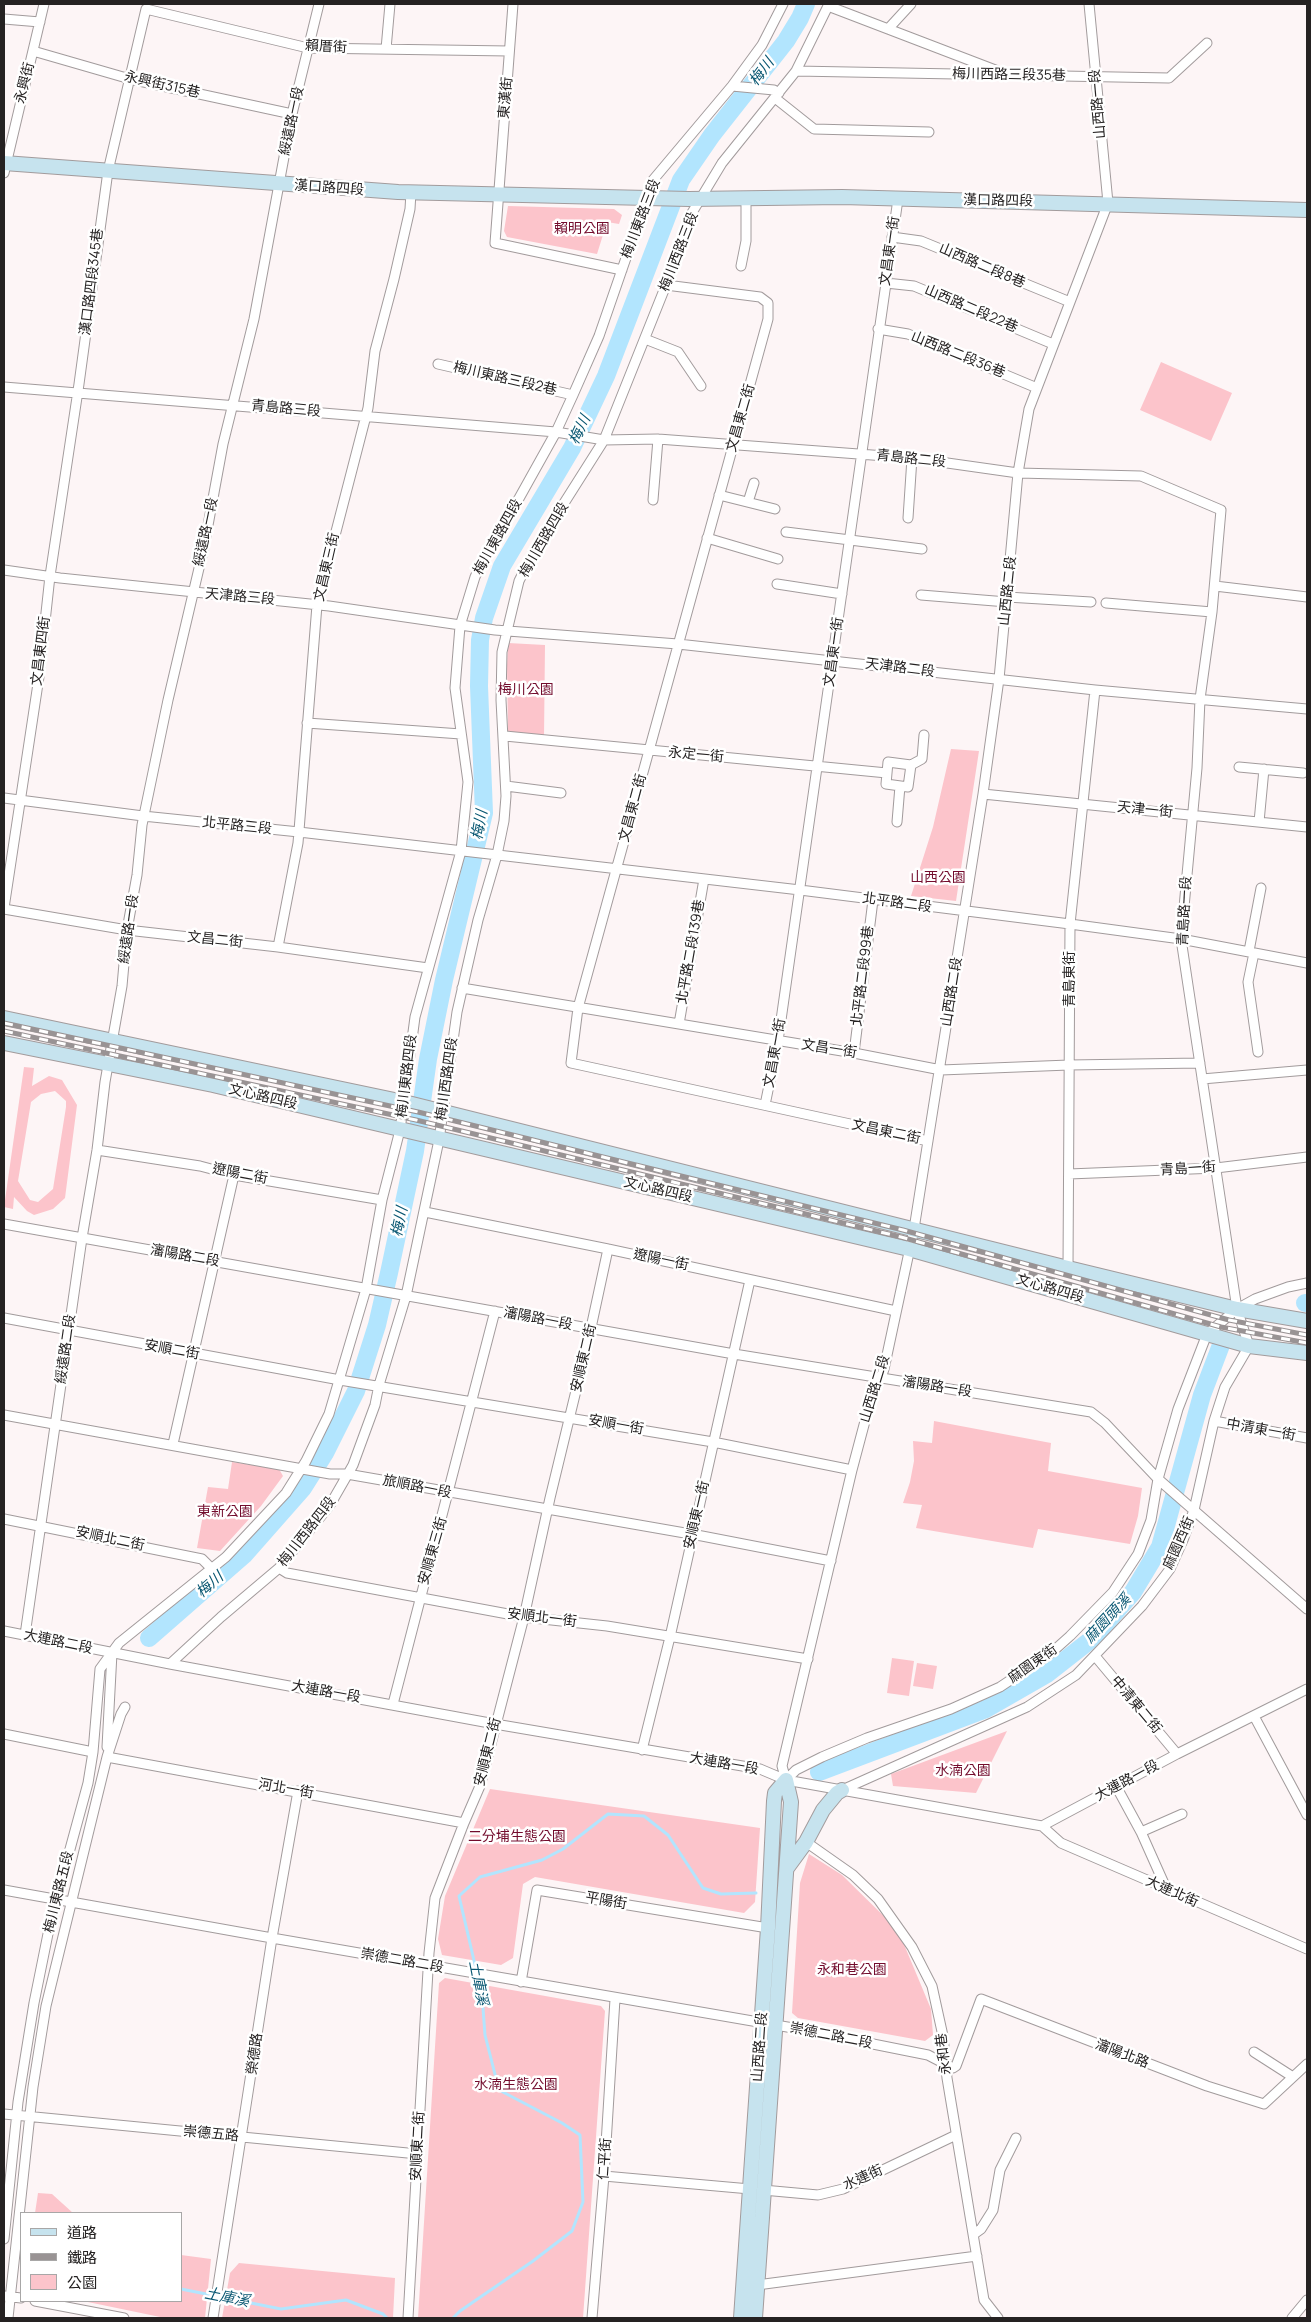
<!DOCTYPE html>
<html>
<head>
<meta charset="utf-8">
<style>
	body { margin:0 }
	#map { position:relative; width:1311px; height:2322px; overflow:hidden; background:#fdf5f6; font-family:Manrope,"Noto Sans TC",sans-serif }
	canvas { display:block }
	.frame { position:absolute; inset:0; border:5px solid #252222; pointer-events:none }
	.legend { position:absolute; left:20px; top:2212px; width:162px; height:90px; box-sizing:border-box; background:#fff; border:1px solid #a8a7a7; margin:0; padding:6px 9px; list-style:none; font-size:15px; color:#252222 }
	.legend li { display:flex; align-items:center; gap:10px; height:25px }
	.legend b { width:25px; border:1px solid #a8a7a7 }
</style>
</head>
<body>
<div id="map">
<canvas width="1311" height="2322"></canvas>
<div class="frame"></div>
<ul class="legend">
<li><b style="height:6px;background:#c6e3ee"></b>道路</li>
<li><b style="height:6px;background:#999394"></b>鐵路</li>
<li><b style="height:14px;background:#fcc4cb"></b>公園</li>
</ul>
</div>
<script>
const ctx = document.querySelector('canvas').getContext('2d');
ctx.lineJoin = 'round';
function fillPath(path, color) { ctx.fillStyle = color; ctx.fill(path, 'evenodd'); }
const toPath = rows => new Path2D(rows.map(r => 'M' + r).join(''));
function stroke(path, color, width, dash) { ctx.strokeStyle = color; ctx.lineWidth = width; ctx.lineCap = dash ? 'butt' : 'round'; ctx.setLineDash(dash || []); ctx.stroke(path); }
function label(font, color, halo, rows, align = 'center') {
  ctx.font = font + ' Manrope,"Noto Sans TC",sans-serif'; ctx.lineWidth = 5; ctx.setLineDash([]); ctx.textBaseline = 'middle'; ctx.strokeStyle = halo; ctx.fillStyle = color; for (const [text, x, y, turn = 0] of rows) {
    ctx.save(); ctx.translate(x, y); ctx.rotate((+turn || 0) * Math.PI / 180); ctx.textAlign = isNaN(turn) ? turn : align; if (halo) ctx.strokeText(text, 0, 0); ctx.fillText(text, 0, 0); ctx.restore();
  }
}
fillPath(toPath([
	[508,206,614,209,622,215,619,224,607,222,597,254,507,237,504,231],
	[1161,362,1232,393,1211,441,1140,410],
	[508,643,545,645,544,737,508,734,507,665],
	[951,749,979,751,956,901,911,896,933,827],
	[24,1067,34,1068,32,1086,49,1076,62,1080,77,1105,65,1198,53,1209,34,1215,27,1211,14,1197,13,1209,4,1207],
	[55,1091,66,1101,66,1107,53,1189,38,1202,30,1200,18,1181,31,1102,41,1094],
	[934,1421,1051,1443,1048,1471,1142,1488,1138,1516,1130,1544,1038,1529,1033,1548,916,1528,922,1505,903,1503,910,1482,914,1461,913,1441,932,1443],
	[232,1462,279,1469,283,1476,261,1506,220,1551,197,1548,208,1487,228,1489],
	[892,1658,914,1661,909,1696,887,1693],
	[917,1663,937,1666,933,1689,913,1686],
	[1007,1731,976,1793,893,1786,891,1774],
	[490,1789,760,1828,755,1902,744,1913,535,1877,523,1884,513,1958,501,1965,442,1955,438,1939,445,1896],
	[809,1854,842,1875,898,1930,931,2009,933,2035,925,2041,798,2018,792,2013,800,1883],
	[445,1978,601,2006,605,2011,583,2318,418,2318,439,1983],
	[38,2193,52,2194,73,2213,35,2213],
	[181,2255,211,2259,205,2318,165,2318,83,2301,181,2301],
	[239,2263,395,2278,393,2318,222,2318,230,2273]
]), '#fcc4cb');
stroke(toPath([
	[181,2289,281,2309,346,2300,383,2314,387,2318],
	[453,2318,460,2311,533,2261,572,2231,583,2202,580,2135,562,2123,499,2090,485,2035,482,1995,459,1896,480,1877,542,1860,563,1849,608,1814,644,1816,668,1835,703,1888,721,1894,756,1893]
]), '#b2e5fe', 3);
stroke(toPath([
	[1305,1303,1307,1303],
	[149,1638,244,1555,303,1488,325,1453,356,1391,377,1325,389,1273,415,1151,428,1059,444,980,484,813,479,686,480,640,484,618,502,566,572,448,606,376,681,180,712,135,786,41,800,18,806,4],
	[819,1772,986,1709,1047,1674,1093,1638,1133,1592,1160,1547,1202,1395,1221,1345]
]), '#b2e5fe', 18);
const street = toPath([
	[513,4,495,243,622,270],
	[828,6,1003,73],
	[4,19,40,22],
	[888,29,911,4],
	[386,49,390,4],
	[33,51,130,79,292,114],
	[796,71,1169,78,1207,43],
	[732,86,774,90,779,93],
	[775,98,814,129,929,132],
	[4,173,44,4],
	[892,237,921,241,1070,302],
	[741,266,746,241,746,199],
	[886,283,914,286,1053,344],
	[666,285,760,297,768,303,768,319,578,1008,571,1063,928,1141],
	[878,329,908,334,1037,388],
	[645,339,678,352,701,386],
	[438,364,573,395],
	[4,387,556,432,604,440,658,439,912,458,1018,473,1141,476,1221,510,1212,612,1200,699,1197,768,1181,939,1237,1309,1249,1346,1225,1387,1214,1421,1194,1510,1183,1540,1170,1569,1142,1606,1076,1675,1027,1707,842,1790],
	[719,495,775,509],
	[653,500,658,439],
	[748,502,754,483],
	[908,518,912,458],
	[786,532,922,549],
	[707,538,778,559],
	[4,570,60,578,329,606,495,630,678,644,1095,690,1307,709],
	[777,584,842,594],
	[1215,586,1307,597],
	[921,595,1007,602],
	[1007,597,1091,602],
	[1106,603,1212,612],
	[307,723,461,734],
	[505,736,887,773],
	[911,765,888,762,886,784,908,787,911,765,922,759,924,735],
	[1239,767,1303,773],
	[506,786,561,793],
	[983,794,1307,827],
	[4,798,143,816,299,832,800,890,1070,924,1181,939,1307,963],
	[897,822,900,786],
	[1259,822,1264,769],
	[4,908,39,677,50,576,79,384,108,171,146,9,308,48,509,51],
	[4,909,127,930,278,947,428,968],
	[278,947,298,843,317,605,368,408,375,351,394,279,410,209,411,192],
	[1249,951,1261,888],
	[1254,953,1248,982,1258,1052],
	[462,988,854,1053,941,1070,1069,1065,1200,1063],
	[679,1024,704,879],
	[854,1053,873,900],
	[1202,1079,1307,1070],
	[765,1105,778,1041,898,199],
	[97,1150,200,1166,234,1175,382,1200],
	[1069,1174,1216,1168,1307,1157],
	[425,1212,608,1249,896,1311],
	[4,1224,734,1354,1091,1412,1105,1423,1158,1479,1307,1609],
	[1068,1268,1070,924,1095,690],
	[4,1318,340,1380,713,1442,852,1470],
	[4,1415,330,1474,347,1474,702,1536,831,1561],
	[1214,1421,1307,1438],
	[173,1444,234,1175],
	[4,1519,202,1559,212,1569],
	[279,1568,287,1573,524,1617,607,1626,808,1659],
	[4,1631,170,1664,495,1724,760,1769,786,1780,1042,1826,1177,1754,1307,1689],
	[25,1635,82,1238,97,1150,105,1082,122,986,127,930,137,875,142,825,168,700,204,547,223,444,254,319,292,114,319,4],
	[1095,1656,1177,1754],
	[170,1664,221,1617,279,1568,330,1505,353,1465,375,1405,379,1385,406,1296,439,1140,457,1012,478,920,497,855,504,821,506,796,501,700,502,652,519,581,535,549,604,440,666,285,690,216,722,163,796,71,829,4],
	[393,1704,495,1311],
	[1254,1716,1307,1815],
	[4,1734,93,1752],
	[107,1747,112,1653],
	[642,1750,670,1637,750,1280],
	[107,1757,464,1823],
	[786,1780,782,1766,852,1470,873,1391,881,1378,884,1369,914,1229,983,794,999,679,1018,473,1029,409,1108,203,1089,4],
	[786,1780,796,1770,822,1757,867,1738,951,1709,1000,1687,1051,1653,1070,1636,1113,1592,1138,1554,1151,1520,1158,1479,1178,1409,1207,1334,1237,1309,1255,1299,1288,1287,1307,1283],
	[1116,1786,1141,1832,1166,1888],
	[1042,1826,1061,1843,1307,1949],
	[1141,1832,1182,1814],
	[806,1842,853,1875,878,1899,912,1947,932,1986,943,2036,947,2078,984,2300,998,2318],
	[4,1890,272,1938,793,2028,928,2055,953,2068,956,2066,981,1999,1207,2086,1264,2104,1307,2064],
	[521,1982,537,1890,768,1928],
	[1254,2052,1293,2077],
	[4,2114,418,2154],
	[604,2176,750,2189],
	[763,2190,818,2195,843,2189,956,2135],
	[974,2234,981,2229,993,2210,1000,2170,1016,2138],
	[4,2239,18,2102,34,2003,51,1919,88,1783,93,1752,100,1669,119,1643,226,1557,286,1493,306,1461,329,1414,366,1289,382,1200,400,1130,415,1017,461,851,468,782,455,688,460,626,475,577,485,555,498,536,556,432,573,395,599,336,653,180,732,86,762,45,783,4],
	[757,2285,977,2256],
	[4,2296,21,2298],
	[35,2301,124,2318],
	[8,2318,33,2087,46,2006,107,1757,121,1714,125,1707],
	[213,2318,272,1938,298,1791],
	[408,2318,429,1953,435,1898,464,1823,480,1786,524,1617,550,1498,589,1337,608,1249],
	[592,2318,604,2176,615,1999],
	[1292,2318,1307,2300]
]);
const secondary = toPath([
	[4,163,398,192,689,199,842,197,1307,210],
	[4,1018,404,1102,1068,1268,1237,1309,1307,1321],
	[4,1043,213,1085,837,1232,909,1249,1249,1346,1307,1353],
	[787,1868,806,1842,823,1810,837,1793,842,1790],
	[741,2318,768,1928,774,1801,775,1793,786,1780],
	[755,2318,791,1802,786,1780]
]);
stroke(street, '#a29b9c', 11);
stroke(secondary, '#a29b9c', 16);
stroke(street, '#fff', 9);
stroke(secondary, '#c6e3ee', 14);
const rail = toPath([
	[4,1023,418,1112,903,1230,1229,1320,1307,1335],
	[4,1031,416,1120,901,1237,1221,1327,1307,1343]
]);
stroke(rail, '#999394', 5);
stroke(rail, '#fff', 3, [9]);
label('14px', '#252222', '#fff', [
	["賴厝街",326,47,3],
	["梅川西路三段35巷",1009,75,1],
	["永興街",25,83,-76],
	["永興街315巷",162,85,13],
	["東漢街",506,98,-85],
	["山西路一段",1098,104,-95],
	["綏遠路一段",292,121,-78],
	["漢口路四段",329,188,4],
	["漢口路四段",998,201,1],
	["梅川東路三段",641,219,-69],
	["文昌東一街",890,251,-82],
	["梅川西路三段",679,252,-69],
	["山西路二段8巷",982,266,23],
	["漢口路四段345巷",92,282,-83],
	["山西路二段22巷",971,309,23],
	["山西路二段36巷",958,355,22],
	["梅川東路三段2巷",505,379,13],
	["青島路三段",286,409,5],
	["文昌東二街",741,418,-74],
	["青島路二段",911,459,6],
	["綏遠路一段",206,532,-78],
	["梅川東路四段",498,537,-61],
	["梅川西路四段",544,540,-60],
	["文昌東三街",327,567,-77],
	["山西路二段",1008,591,-84],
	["天津路三段",240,597,5],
	["文昌東四街",41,651,-83],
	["文昌東一街",834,652,-82],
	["天津路二段",900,668,7],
	["永定一街",696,755,5],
	["文昌東二街",633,808,-75],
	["天津一街",1145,810,6],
	["北平路三段",237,826,6],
	["北平路二段",897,903,8],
	["青島路一段",1185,911,-87],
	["綏遠路一段",129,929,-82],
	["文昌二街",215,940,6],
	["北平路二段139巷",691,952,-80],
	["北平路二段99巷",863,976,-83],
	["青島東街",1070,979,-90],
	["山西路二段",952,992,-81],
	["文昌一街",829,1049,9],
	["文昌東一街",775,1053,-80],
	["梅川東路四段",407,1076,-83],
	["梅川西路四段",447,1079,-82],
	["文心路四段",263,1097,13],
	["文昌東二街",886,1132,12],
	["青島一街",1188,1169,-4],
	["遼陽二街",240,1174,11],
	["文心路四段",658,1190,13],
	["瀋陽路二段",185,1256,10],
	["遼陽一街",661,1260,12],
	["文心路四段",1050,1289,16],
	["瀋陽路一段",538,1319,11],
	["綏遠路二段",66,1349,-82],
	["安順二街",172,1350,10],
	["安順東二街",584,1358,-77],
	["瀋陽路一段",937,1387,9],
	["山西路二段",875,1389,-73],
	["安順一街",616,1425,10],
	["中清東一街",1261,1430,10],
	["旅順路一段",417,1487,11],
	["安順東一街",697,1515,-77],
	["梅川西路四段",307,1532,-52],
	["安順北二街",110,1539,12],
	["麻園西街",1179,1543,-66],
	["安順東三街",433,1551,-74],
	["安順北一街",542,1618,7],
	["大連路二段",58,1642,12],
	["麻園東街",1033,1664,-35],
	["大連路一段",326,1692,10],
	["中清東二街",1136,1705,50],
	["安順東二街",488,1752,-76],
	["大連路一段",724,1764,10],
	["大連路一段",1127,1781,-28],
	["河北一街",286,1789,10],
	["梅川東路五段",59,1892,-76],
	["大連北街",1172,1892,24],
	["平陽街",606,1901,10],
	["崇德二路二段",402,1961,10],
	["崇德二路二段",831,2036,11],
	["山西路二段",760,2047,-86],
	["榮德路",255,2054,-82],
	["永和巷",944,2054,-97],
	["瀋陽北路",1122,2054,21],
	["崇德五路",211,2134,5],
	["安順東二街",418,2146,-87],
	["仁平街",605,2159,-86],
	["水連街",863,2178,-24]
]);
label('14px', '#730c2d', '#fff', [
	["賴明公園",582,229],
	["梅川公園",526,690],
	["山西公園",938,878],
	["東新公園",225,1512],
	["水湳公園",963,1771],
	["二分埔生態公園",517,1837],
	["永和巷公園",852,1970],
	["水湳生態公園",516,2085]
]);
label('italic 15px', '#095772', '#fff', [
	["梅川",762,72,-53],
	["梅川",580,430,-64],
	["梅川",480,825,-80],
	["梅川",400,1222,-78],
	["梅川",210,1585,-41],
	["麻園頭溪",1108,1619,-47],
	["土庫溪",478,1983,79],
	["土庫溪",227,2298,11]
]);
</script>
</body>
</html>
